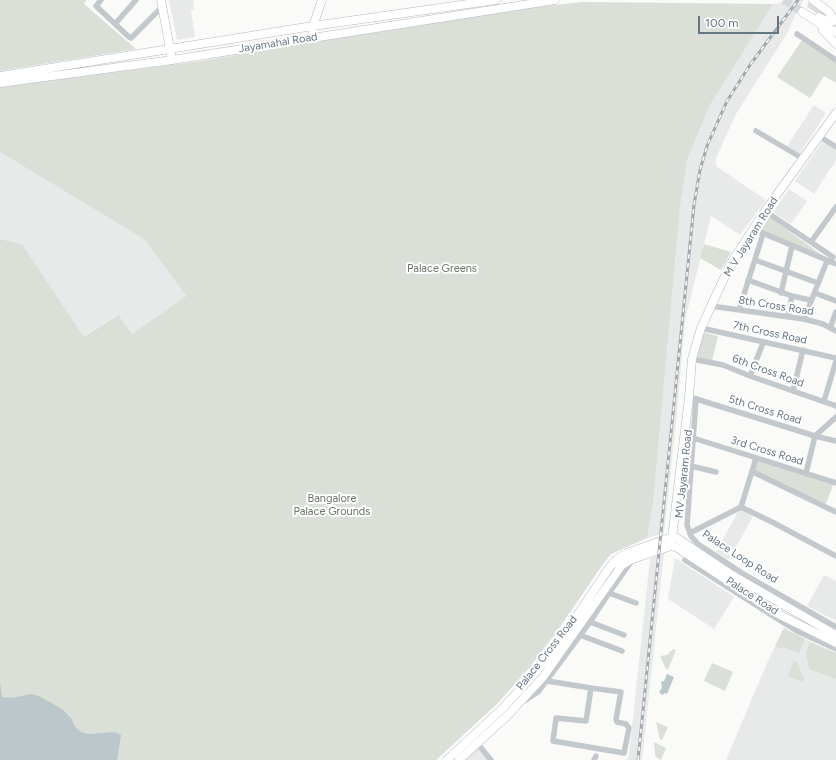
<!DOCTYPE html>
<html>
<head>
<meta charset="utf-8">
<style>
	body { margin:0 }
	#map { position:relative; width:836px; height:760px; overflow:hidden; background:#fafaf8; font-family:Figtree,sans-serif }
	canvas { display:block }
	.scale { position:absolute; left:698px; top:16px; width:81px; height:18px; box-sizing:border-box; border:2px solid #657683; border-top:0; padding-left:5px; font-size:12px; line-height:14px; white-space:nowrap; color:#657683; -webkit-text-stroke:3px #fff; paint-order:stroke }
</style>
</head>
<body>
<div id="map">
<canvas width="836" height="760"></canvas>
<div class="scale">100 m</div>
</div>
<script>
const ctx = document.querySelector('canvas').getContext('2d');
ctx.lineJoin = 'round';
function fillPath(path, color) { ctx.fillStyle = color; ctx.fill(path, 'evenodd'); }
const toPath = rows => new Path2D(rows.map(r => 'M' + r).join(''));
function stroke(path, color, width, dash) { ctx.strokeStyle = color; ctx.lineWidth = width; ctx.lineCap = dash ? 'butt' : 'round'; ctx.setLineDash(dash || []); ctx.stroke(path); }
function label(font, color, halo, rows, align = 'center') {
  ctx.font = font + ' Figtree,sans-serif'; ctx.lineWidth = 4; ctx.setLineDash([]); ctx.textBaseline = 'middle'; ctx.strokeStyle = halo; ctx.fillStyle = color; for (const [text, x, y, turn = 0] of rows) {
    ctx.save(); ctx.translate(x, y); ctx.rotate((+turn || 0) * Math.PI / 180); ctx.textAlign = isNaN(turn) ? turn : align; if (halo) ctx.strokeText(text, 0, 0); ctx.fillText(text, 0, 0); ctx.restore();
  }
}
fillPath(toPath([
	[169,0,193,0,194,10,191,11,195,37,177,40],
	[783,0,804,0,796,13,788,32,736,114,716,158,716,166,766,200,740,235,711,216,685,320,677,413,664,533,647,538,653,504,680,208,687,160,710,105,773,4,780,3],
	[814,105,826,113,800,154,787,146],
	[824,139,836,148,836,160,814,194,795,181],
	[0,152,145,240,186,296,132,335,117,315,84,337,22,244,0,239],
	[789,189,807,201,791,224,773,212],
	[740,508,753,516,729,560,716,552],
	[664,553,642,760,627,760,629,755,650,559],
	[675,558,734,597,714,629,668,599],
	[824,575,836,581,836,621,807,606],
	[784,628,805,639,836,653,836,760,726,760,767,663],
	[481,744,494,760,464,760]
]), '#e8e9e9');
fillPath(toPath([
	[0,0,86,0,84,4,136,49,0,71],
	[582,2,773,4,710,105,687,160,680,208,653,504,647,538,611,554,603,564,555,634,530,667,497,704,436,760,0,760,0,239,22,244,84,337,118,315,132,334,186,296,145,240,0,152,0,87,201,61,362,33,373,33,524,8,529,8],
	[809,2,828,15,827,20,807,7],
	[802,40,836,62,836,83,824,76,810,98,777,77],
	[769,216,823,256,761,230],
	[704,244,731,252,721,270,700,258],
	[702,332,718,336,712,361,696,357],
	[757,459,834,483,825,506,754,472],
	[784,628,805,639,799,653,783,647,782,649,775,646],
	[810,642,836,653,836,679,809,669,806,653],
	[673,649,676,650,668,670,666,669,660,656,667,655],
	[794,661,797,662,804,679,803,682,788,676],
	[712,663,733,672,725,691,704,681],
	[656,722,668,727,662,740,660,739],
	[654,742,666,748,661,760,657,758,655,755]
]), '#dadfd7');
fillPath(toPath([
	[667,674,674,677,667,694,665,693,662,695,659,692,662,688,661,682,664,681],
	[0,682,2,697,12,698,31,694,41,697,62,709,71,718,75,727,81,732,89,734,115,732,121,735,117,760,0,760]
]), '#bbc7cb');
stroke(toPath([
	[784,0,802,12]
]), '#d5d9db', 8, [8, 4]);
const secondary = toPath([
	[161,0,172,60],
	[813,0,829,12,834,21],
	[821,24,823,30,836,44],
	[312,37,313,26,322,0],
	[671,546,689,397,692,359,701,328,731,263,765,211,836,113],
	[671,546,676,547,780,615,836,643],
	[447,760,502,709,536,672,562,638,609,568,617,559,627,553,672,537,677,538,732,575,836,635],
	[459,760,508,715,543,677,622,565,630,560,671,546]
]);
const primary = toPath([
	[802,12,821,24,836,32],
	[819,17,829,22,834,21],
	[0,76,313,26,496,0],
	[0,83,172,60,555,0]
]);
stroke(secondary, '#b3babf', 9);
stroke(primary, '#b5babe', 9);
stroke(toPath([
	[101,0,96,6,129,37,131,38,163,6],
	[115,24,136,0],
	[797,34,836,60],
	[756,131,802,158],
	[819,136,836,147],
	[765,211,833,257,830,262],
	[753,229,836,264],
	[811,242,836,207],
	[755,260,818,283],
	[748,280,792,296,788,317],
	[781,293,792,246],
	[815,293,836,301],
	[792,296,810,300],
	[711,306,804,319,823,324,836,331],
	[739,310,763,234],
	[804,319,827,261],
	[701,328,836,358],
	[830,328,836,312],
	[692,359,723,365,750,376,836,406],
	[750,376,763,343],
	[793,391,803,350],
	[693,398,815,436,836,441],
	[696,399,687,525,691,536,698,544,745,575,836,627],
	[824,401,836,361],
	[693,438,836,483],
	[691,466,716,472],
	[753,472,836,512],
	[806,473,815,436,836,417],
	[741,507,774,523,836,556],
	[690,533,741,507,756,458],
	[685,560,784,623,797,631,836,649],
	[609,593,636,603],
	[590,622,624,635],
	[580,635,622,651],
	[547,681,591,688,621,692,616,719,617,722,626,724,629,728,624,753,553,741,556,718,586,721,591,688],
	[524,701,538,692,590,622,609,593,631,562],
	[477,743,491,760],
	[594,760,596,756]
]), '#c3c8cc', 5.5);
stroke(secondary, '#fff', 8);
stroke(primary, '#fff', 8);
const rail = toPath([
	[638,760,694,205,700,170,707,146,727,101,750,65,798,0]
]);
stroke(rail, '#a2aab0', 3);
stroke(rail, '#fff', 1.5, [4.5]);
label('11px', '#657683', '#fff', [
	["Jayamahal Road",278,43,-9],
	["M V Jayaram Road",751,237,-58],
	["8th Cross Road",776,306,9],
	["7th Cross Road",770,333,12],
	["6th Cross Road",768,371,20],
	["5th Cross Road",765,410,17],
	["3rd Cross Road",767,451,17],
	["MV Jayaram Road",684,474,-84],
	["Palace Loop Road",740,557,33],
	["Palace Road",752,596,33],
	["Palace Cross Road",547,653,-52]
]);
label('11px', '#687a64', '#fff', [
	["Palace Greens",442,269],
	["Bangalore",332,499],
	["Palace Grounds",332,512]
]);
</script>
</body>
</html>
